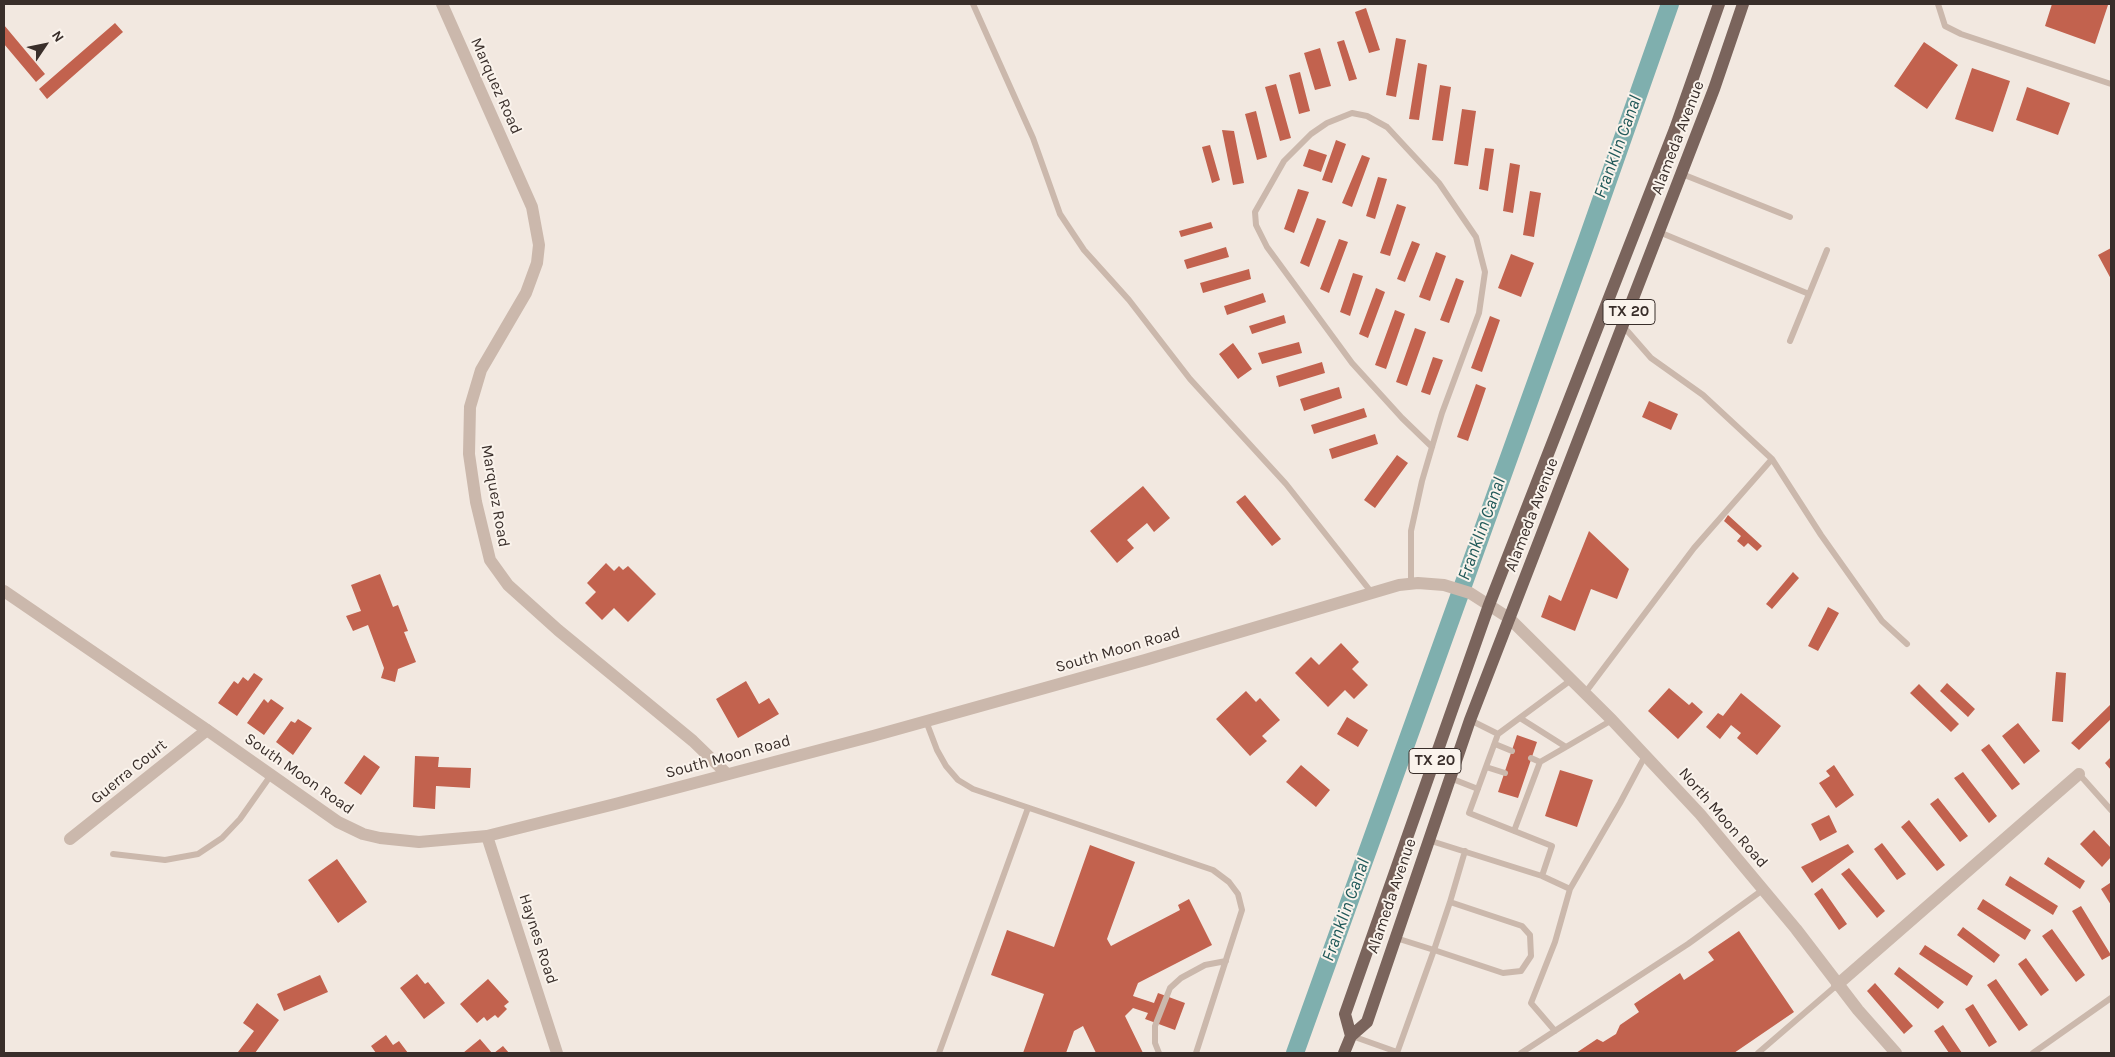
<!DOCTYPE html>
<html>
<head>
<meta charset="utf-8">
<style>
	body { margin:0 }
	#map { position:relative; width:2115px; height:1057px; overflow:hidden; background:#f2e8e0; font-family:Karla,sans-serif }
	canvas { display:block }
	.frame { position:absolute; inset:0; border:5px solid #392e2a; pointer-events:none }
	.north { position:absolute; left:20px; top:20px; width:50px; height:50px; -webkit-text-stroke:4px #faf3ec; paint-order:stroke; rotate:56deg; font-size:14px; font-weight:700; line-height:20px; text-align:center; color:#392e2a }
	.north::after { content:''; display:block; margin:auto; width:18px; height:22px; background:#392e2a; clip-path:polygon(50% 0,100% 100%,50% 72%,0 100%) }
</style>
</head>
<body>
<div id="map">
<canvas width="2115" height="1057"></canvas>
<div class="frame"></div>
<div class="north">N</div>
</div>
<script>
const ctx = document.querySelector('canvas').getContext('2d');
ctx.lineJoin = 'round';
const toPath = rows => new Path2D(rows.map(r => 'M' + r).join(''));
function stroke(path, color, width, dash) { ctx.strokeStyle = color; ctx.lineWidth = width; ctx.lineCap = dash ? 'butt' : 'round'; ctx.setLineDash(dash || []); ctx.stroke(path); }
function fillPath(path, color) { ctx.fillStyle = color; ctx.fill(path, 'evenodd'); }
function label(font, color, halo, rows, align = 'center') {
  ctx.font = font + ' Karla,sans-serif'; ctx.lineWidth = 4; ctx.setLineDash([]); ctx.textBaseline = 'middle'; ctx.strokeStyle = halo; ctx.fillStyle = color; for (const [text, x, y, turn = 0] of rows) {
    ctx.save(); ctx.translate(x, y); ctx.rotate((+turn || 0) * Math.PI / 180); ctx.textAlign = isNaN(turn) ? turn : align; if (halo) ctx.strokeText(text, 0, 0); ctx.fillText(text, 0, 0); ctx.restore();
  }
}
stroke(toPath([
	[1295,1053,1586,243,1670,4]
]), '#7fafae', 18);
fillPath(toPath([
	[2052,4,2108,5,2095,44,2045,26],
	[1366,8,1380,50,1369,53,1355,12],
	[115,23,123,32,47,99,39,89],
	[4,25,45,74,36,82,4,44],
	[1396,38,1406,40,1396,97,1386,95],
	[1344,40,1357,79,1349,81,1337,42],
	[1924,42,1958,65,1927,109,1894,86],
	[1320,48,1331,86,1315,90,1304,53],
	[1418,63,1427,65,1419,120,1409,119],
	[1972,68,2010,81,1993,132,1955,119],
	[1300,72,1310,111,1299,114,1289,75],
	[1276,84,1291,138,1280,141,1265,87],
	[1440,85,1451,87,1443,141,1432,140],
	[2027,87,2070,103,2058,135,2016,120],
	[1462,109,1476,111,1468,166,1454,164],
	[1256,111,1267,157,1257,160,1245,114],
	[1222,130,1234,131,1244,183,1233,185],
	[1336,140,1346,144,1332,183,1322,180],
	[1210,145,1220,180,1212,183,1202,147],
	[1485,148,1494,149,1488,191,1479,189],
	[1309,149,1327,155,1321,172,1303,166],
	[1362,155,1370,158,1352,207,1342,203],
	[1510,163,1520,165,1513,213,1503,211],
	[1378,177,1387,179,1375,219,1366,216],
	[1298,189,1309,192,1294,233,1284,229],
	[1530,191,1541,193,1534,237,1523,235],
	[1397,204,1406,207,1390,256,1380,253],
	[1317,218,1326,221,1309,267,1300,263],
	[1211,222,1213,228,1181,237,1179,231],
	[1339,239,1348,242,1329,293,1320,289],
	[1412,241,1420,244,1405,282,1397,279],
	[1226,247,1229,257,1187,269,1184,260],
	[2111,248,2111,279,2098,255],
	[1436,252,1446,256,1430,301,1419,297],
	[1511,254,1534,263,1521,297,1498,288],
	[1249,269,1251,279,1203,293,1200,283],
	[1353,273,1363,276,1350,316,1340,312],
	[1456,278,1464,281,1449,323,1440,320],
	[1376,288,1385,292,1368,338,1359,334],
	[1263,293,1266,302,1227,315,1224,306],
	[1395,310,1405,314,1386,369,1375,365],
	[1284,315,1286,323,1252,334,1249,326],
	[1490,316,1500,320,1482,372,1471,368],
	[1415,328,1426,332,1407,386,1396,382],
	[1299,342,1302,353,1262,364,1258,353],
	[1233,343,1252,369,1238,379,1219,354],
	[1433,357,1443,360,1430,395,1421,392],
	[1322,362,1325,373,1279,387,1276,376],
	[1476,384,1486,388,1468,441,1457,437],
	[1339,387,1342,398,1304,411,1300,399],
	[1649,401,1678,414,1671,430,1642,417],
	[1364,408,1367,417,1314,434,1311,425],
	[1375,434,1378,444,1332,459,1329,449],
	[1397,455,1408,463,1375,508,1364,500],
	[1143,486,1170,518,1154,532,1147,523,1127,540,1134,548,1117,563,1090,531],
	[1245,495,1281,539,1272,546,1236,502],
	[1728,515,1762,546,1757,551,1748,543,1744,547,1737,541,1741,536,1724,521],
	[1589,531,1629,569,1617,599,1591,589,1575,631,1541,617,1549,595,1561,601],
	[606,563,614,571,619,566,623,570,628,566,656,594,628,622,614,608,602,620,585,603,596,592,587,583],
	[1793,572,1799,578,1772,609,1766,604],
	[380,574,393,607,398,605,408,631,404,632,416,662,398,669,395,682,381,678,384,668,368,625,353,631,346,616,361,611,351,585],
	[1828,607,1839,613,1818,651,1808,646],
	[1341,643,1359,662,1352,669,1368,685,1354,699,1345,690,1328,707,1295,673,1311,657,1319,665],
	[2056,672,2066,673,2063,722,2052,721],
	[254,673,263,679,237,716,218,703,234,681,238,684,243,677,248,681],
	[746,681,759,704,769,698,779,714,738,738,716,699],
	[1947,683,1975,709,1968,717,1940,691],
	[1919,684,1959,724,1951,732,1910,693],
	[1669,688,1689,705,1692,702,1703,712,1678,739,1648,711],
	[1246,691,1256,702,1260,698,1280,720,1262,736,1267,741,1250,756,1216,719],
	[1741,693,1781,726,1757,755,1737,738,1741,733,1731,725,1720,739,1706,727,1718,713,1723,716],
	[264,699,268,703,271,699,284,708,264,735,247,723],
	[2111,704,2111,719,2079,750,2071,743],
	[1347,717,1368,730,1358,747,1337,734],
	[298,719,312,728,293,755,276,742,291,721,295,723],
	[2018,723,2040,751,2024,764,2002,736],
	[1517,735,1537,742,1518,798,1498,792],
	[1989,744,2020,784,2012,790,1981,750],
	[364,755,380,767,361,795,344,783],
	[415,756,439,757,438,767,471,768,470,788,436,786,435,809,413,807],
	[2111,757,2111,770,2105,763],
	[1301,765,1330,790,1316,807,1286,782],
	[1834,765,1854,795,1836,808,1819,783,1830,776,1826,771],
	[1560,770,1593,780,1577,827,1545,816],
	[1963,772,1997,816,1989,823,1954,778],
	[1938,798,1968,836,1960,842,1930,804],
	[1829,815,1837,832,1820,841,1811,824],
	[1909,820,1945,865,1937,871,1901,827],
	[2094,830,2111,848,2111,857,2102,867,2080,844],
	[1882,843,1906,874,1897,880,1874,849],
	[1848,844,1854,852,1812,883,1801,867],
	[1090,845,1135,862,1107,939,1111,946,1180,910,1178,905,1189,899,1212,945,1138,983,1133,996,1154,1003,1158,993,1185,1003,1175,1030,1145,1019,1148,1013,1133,1008,1125,1016,1143,1053,1096,1053,1083,1026,1074,1031,1066,1053,1023,1053,1044,994,991,975,1007,930,1054,947],
	[2048,857,2085,881,2080,889,2044,864],
	[337,859,367,902,338,923,308,880],
	[1849,868,1885,911,1877,918,1841,874],
	[2010,876,2058,906,2053,915,2005,885],
	[2110,883,2111,884,2111,905,2101,889],
	[1822,888,1847,924,1839,930,1814,894],
	[1983,899,2031,930,2025,940,1977,909],
	[2081,906,2111,955,2102,960,2072,911],
	[1963,927,2000,955,1994,963,1957,935],
	[2052,929,2085,975,2076,982,2042,936],
	[1739,931,1794,1012,1734,1053,1576,1053,1597,1039,1603,1042,1616,1034,1620,1025,1639,1012,1634,1004,1680,973,1684,980,1714,960,1708,952],
	[1925,945,1973,976,1967,986,1919,954],
	[2026,958,2049,990,2041,996,2018,964],
	[1899,967,1944,1002,1938,1009,1894,974],
	[417,974,425,984,428,982,445,1003,424,1019,400,988],
	[320,975,328,992,284,1011,277,994],
	[488,979,509,1002,504,1006,507,1009,498,1018,495,1015,487,1021,484,1017,477,1023,460,1004],
	[1996,979,2028,1025,2019,1031,1987,985],
	[1875,983,1913,1026,1904,1034,1867,991],
	[257,1003,279,1020,255,1053,241,1053,238,1052,254,1031,243,1023],
	[1973,1004,1997,1042,1989,1047,1965,1009],
	[1943,1025,1962,1053,1949,1053,1934,1031],
	[386,1035,393,1045,399,1041,408,1053,376,1053,371,1046],
	[480,1039,492,1053,463,1053],
	[503,1046,509,1053,494,1053]
]), '#c2624e');
stroke(toPath([
	[973,4,1033,138,1060,214,1084,250,1129,300,1190,379,1286,484,1372,593],
	[1938,4,1945,26,1961,34,2111,84],
	[1682,174,1790,217],
	[1659,232,1809,294],
	[1623,326,1651,358,1703,395,1772,459,1821,535,1882,621,1907,644],
	[1790,341,1827,250],
	[1411,584,1411,531,1422,481,1442,413,1479,313,1485,272,1476,237,1439,183,1387,127,1367,116,1352,113,1327,123,1311,134,1284,161,1255,212,1256,225,1267,247,1352,363,1402,418,1432,447],
	[1585,693,1694,548,1772,459],
	[1520,718,1566,747,1612,720],
	[1470,720,1498,734,1469,813,1552,846,1542,876],
	[926,721,937,750,946,766,958,780,973,789,1213,870,1229,882,1238,894,1242,910,1196,1053],
	[1498,734,1571,680],
	[1495,744,1512,751],
	[1540,762,1566,747],
	[1486,767,1505,773],
	[2079,774,2111,810],
	[1450,778,1478,789],
	[1514,831,1540,762,1531,758],
	[1428,840,1542,876,1570,889,1620,803,1645,756],
	[113,854,165,860,198,854,222,838,240,819,271,775],
	[1450,902,1465,851],
	[1396,938,1434,950,1503,973,1521,971,1531,956,1530,935,1522,926,1450,902,1434,950,1397,1053],
	[1555,1031,1531,1003,1555,942,1570,889],
	[1352,1036,1397,1052],
	[939,1053,1028,808],
	[1159,1053,1155,1043,1155,1026,1170,988,1181,978,1205,965,1226,961],
	[1521,1053,1688,944,1764,889],
	[1758,1053,1837,985],
	[2033,1053,2111,998]
]), '#cbb8ac', 6);
stroke(toPath([
	[442,4,532,207,539,245,537,263,526,293,481,370,470,407,469,454,476,502,490,560,508,585,558,630,693,741,727,774],
	[70,839,207,730],
	[1837,985,2079,774]
]), '#cbb8ac', 12);
stroke(toPath([
	[4,591,207,730,338,822,363,834,380,838,419,842,487,836,615,804,873,736,1145,660,1399,585,1418,583,1444,585,1470,593,1509,618,1612,720,1700,814,1796,929,1858,1010,1896,1053],
	[487,836,557,1053]
]), '#cbb8ac', 12);
stroke(toPath([
	[1351,1036,1345,1014,1489,605,1675,129,1719,4],
	[1344,1053,1351,1036,1367,1022,1470,720,1714,89,1743,4]
]), '#7a645c', 12);
for (const [x, y, w] of [
	[1629,312,52],
	[1435,761,52]
]) { const box = new Path2D(); box.roundRect(x - w / 2, y - 12.5, w, 25, 4); ctx.fillStyle = '#faf3ec'; ctx.fill(box); stroke(box, '#392e2a', 1); }
label('bold 15px', '#392e2a', null, [
	["TX 20",1629,312],
	["TX 20",1435,761]
]);
label('16px', '#392e2a', '#faf3ec', [
	["Marquez Road",496,86,66],
	["Alameda Avenue",1678,138,-69],
	["Marquez Road",495,496,80],
	["Alameda Avenue",1532,515,-69],
	["South Moon Road",1118,650,-16],
	["South Moon Road",728,757,-15],
	["Guerra Court",129,772,-39],
	["South Moon Road",299,774,35],
	["North Moon Road",1723,818,49],
	["Alameda Avenue",1392,896,-71],
	["Haynes Road",538,939,72]
]);
label('italic 18px', '#215959', '#faf3ec', [
	["Franklin Canal",1618,147,-70],
	["Franklin Canal",1482,529,-70],
	["Franklin Canal",1346,910,-70]
]);
</script>
</body>
</html>
